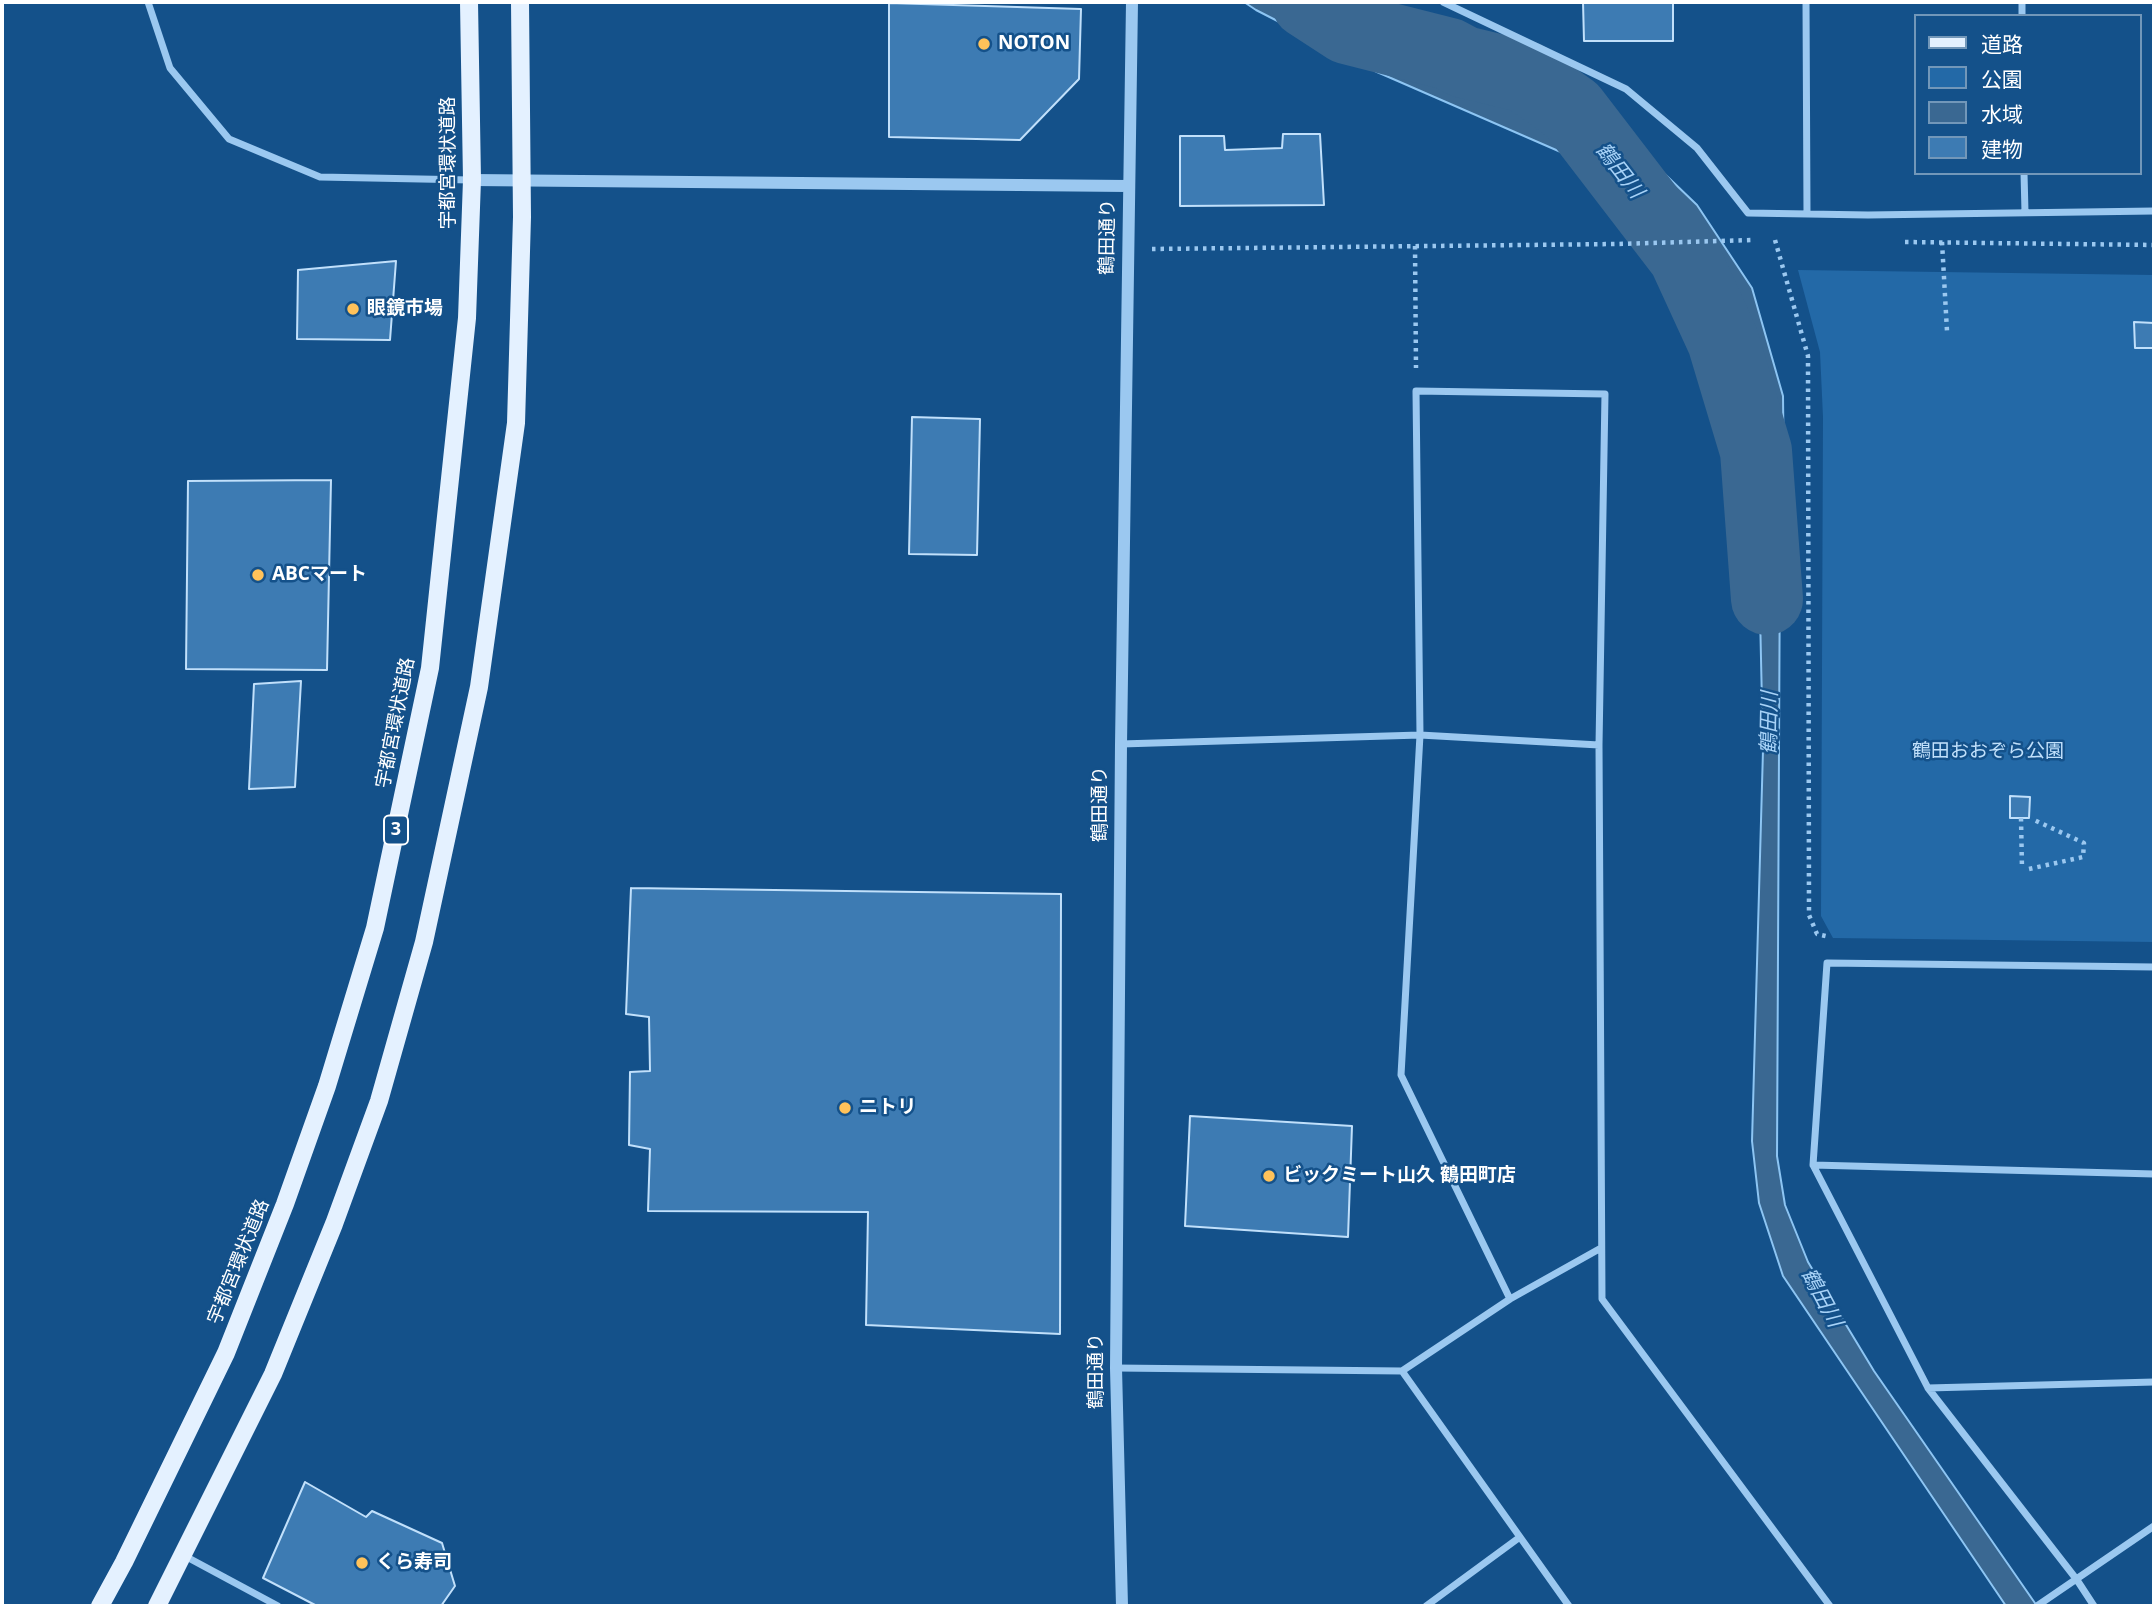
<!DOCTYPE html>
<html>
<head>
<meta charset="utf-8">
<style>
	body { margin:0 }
	#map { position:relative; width:2156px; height:1608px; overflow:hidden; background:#14518a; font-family:"Open Sans","Noto Sans JP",sans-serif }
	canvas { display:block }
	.frame { position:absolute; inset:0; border:4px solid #fff; pointer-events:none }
	.legend { position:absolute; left:1914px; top:14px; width:228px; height:161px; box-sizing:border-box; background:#14518a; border:2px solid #7297b9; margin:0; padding:9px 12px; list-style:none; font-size:21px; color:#fff }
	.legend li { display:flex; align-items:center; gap:14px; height:35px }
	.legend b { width:35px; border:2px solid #7297b9 }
</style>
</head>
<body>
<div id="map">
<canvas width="2156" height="1608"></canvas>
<div class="frame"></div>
<ul class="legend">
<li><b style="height:9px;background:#e4f1ff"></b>道路</li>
<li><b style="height:19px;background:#2369a7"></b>公園</li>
<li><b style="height:19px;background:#3a6892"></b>水域</li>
<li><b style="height:19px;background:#3d7bb3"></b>建物</li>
</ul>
</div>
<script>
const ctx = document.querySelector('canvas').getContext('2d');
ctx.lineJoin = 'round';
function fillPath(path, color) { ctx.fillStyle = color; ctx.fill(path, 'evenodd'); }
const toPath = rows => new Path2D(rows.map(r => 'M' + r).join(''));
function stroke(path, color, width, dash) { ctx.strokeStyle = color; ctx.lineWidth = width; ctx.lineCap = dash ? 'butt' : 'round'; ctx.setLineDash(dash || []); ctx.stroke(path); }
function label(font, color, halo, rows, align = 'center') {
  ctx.font = font + ' "Open Sans","Noto Sans JP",sans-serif'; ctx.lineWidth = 5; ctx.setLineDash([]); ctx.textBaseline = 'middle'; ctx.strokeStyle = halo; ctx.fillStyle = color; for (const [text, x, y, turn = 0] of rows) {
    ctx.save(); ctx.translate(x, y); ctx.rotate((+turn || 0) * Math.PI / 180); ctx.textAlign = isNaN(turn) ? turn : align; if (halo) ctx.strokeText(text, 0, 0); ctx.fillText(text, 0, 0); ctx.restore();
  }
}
fillPath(toPath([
	[1798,270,2154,275,2154,942,1833,938,1821,916,1823,417,1820,352]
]), '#2369a7');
const water = toPath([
	[1244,2,1357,2,1620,131,1697,205,1752,288,1783,396,1784,487,1780,543,1777,1156,1785,1205,1808,1262,1874,1371,2037,1606,2006,1606,1783,1276,1759,1203,1752,1141,1763,750,1759,567,1761,430,1732,348,1705,285,1662,219,1617,184,1563,153,1377,72,1256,10,1244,2]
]);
fillPath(water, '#3a6892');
stroke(water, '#8dc5f3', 2);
stroke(toPath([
	[1307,2,1347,28,1449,54,1464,62,1526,77,1572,110,1684,256,1723,341,1756,451,1767,599]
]), '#3a6892', 72);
const building = toPath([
	[1583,2,1673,2,1673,41,1584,41,1583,2],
	[889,3,1081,9,1079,79,1020,140,889,137,889,3],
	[1283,134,1320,134,1324,205,1180,206,1180,136,1224,136,1225,150,1282,148,1283,134],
	[396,261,390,340,297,339,298,270,396,261],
	[2134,322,2154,323,2154,348,2135,348,2134,322],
	[912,417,980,419,977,555,909,554,912,417],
	[331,480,327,670,186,669,188,481,331,480],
	[301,681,295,787,249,789,254,684,301,681],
	[2010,796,2030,797,2029,818,2010,818,2010,796],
	[631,888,1061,894,1060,1334,866,1325,868,1212,648,1211,650,1149,629,1145,630,1072,650,1071,649,1017,626,1014,631,888],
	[1190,1116,1352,1126,1348,1237,1185,1226,1190,1116],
	[305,1482,366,1517,372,1511,442,1543,455,1586,441,1606,317,1606,263,1578,305,1482]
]);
fillPath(building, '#3d7bb3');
stroke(building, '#c1e0fb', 2);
stroke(toPath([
	[1775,240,1808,356,1809,915,1817,934,1830,937],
	[1905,242,2154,245],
	[1942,242,1947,331],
	[1415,246,1416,368],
	[1152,249,1616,244,1753,240],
	[2021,818,2022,869],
	[2029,869,2083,857,2084,843,2032,819]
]), '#9bc8f0', 4.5, [3.5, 5]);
stroke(toPath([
	[148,2,170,68,229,139,320,177,471,180],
	[1443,2,1626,89,1697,148,1748,213,1868,215,2154,211],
	[1806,2,1807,214],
	[2022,2,2022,16],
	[2024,173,2025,212],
	[1121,744,1420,735,1599,745,1602,1299,1830,1606],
	[1599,745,1605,394,1416,391,1420,735,1401,1075,1510,1299,1601,1248],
	[1813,1165,2154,1174],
	[1116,1368,1402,1371,1510,1299],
	[1402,1371,1569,1606],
	[1928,1388,2154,1382],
	[183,1555,278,1606],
	[1426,1606,1520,1537],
	[2037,1606,2154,1526],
	[2094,1606,2077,1580,1928,1388,1813,1165,1827,963,2154,967]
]), '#9bc8f0', 7);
stroke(toPath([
	[472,180,1128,186],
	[1122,1606,1116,1368,1121,744,1132,2]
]), '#9bc8f0', 12);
stroke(toPath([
	[100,1606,124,1562,226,1353,285,1204,327,1086,375,928,430,668,467,318,472,180,469,2],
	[157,1606,273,1374,334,1224,379,1101,424,942,479,687,516,423,522,217,520,2]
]), '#e4f1ff', 18);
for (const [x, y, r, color] of [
	[984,44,7,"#ffc25a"],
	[353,309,7,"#ffc25a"],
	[258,575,7,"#ffc25a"],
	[845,1108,7,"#ffc25a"],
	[1269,1176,7,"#ffc25a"],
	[362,1563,7,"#ffc25a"]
]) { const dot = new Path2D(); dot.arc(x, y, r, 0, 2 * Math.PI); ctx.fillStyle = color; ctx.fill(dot); stroke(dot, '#14518a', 2.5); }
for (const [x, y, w] of [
	[396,830,24]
]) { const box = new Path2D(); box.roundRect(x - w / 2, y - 14.5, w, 29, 5); ctx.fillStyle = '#14518a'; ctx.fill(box); stroke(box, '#fff', 2); }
label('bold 18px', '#fff', null, [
	["3",396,830]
]);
label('bold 19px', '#fff', '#14518a', [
	["NOTON",998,44],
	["眼鏡市場",367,309],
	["ABCマート",272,575],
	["ニトリ",859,1108],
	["ビックミート山久 鶴田町店",1283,1176],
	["くら寿司",376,1563]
], 'left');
label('19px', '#fff', '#14518a', [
	["宇都宮環状道路",449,163,-90],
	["鶴田通り",1108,237,-89],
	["宇都宮環状道路",396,723,-79],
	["鶴田通り",1101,804,-90],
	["宇都宮環状道路",239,1262,-68],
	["鶴田通り",1097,1371,-90]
]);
label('19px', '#c1e0fb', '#14518a', [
	["鶴田おおぞら公園",1988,752]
]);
label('italic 21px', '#a7d2f7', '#14518a', [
	["鶴田川",1619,171,52],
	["鶴田川",1770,723,-89],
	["鶴田川",1821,1298,62]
]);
</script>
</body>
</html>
